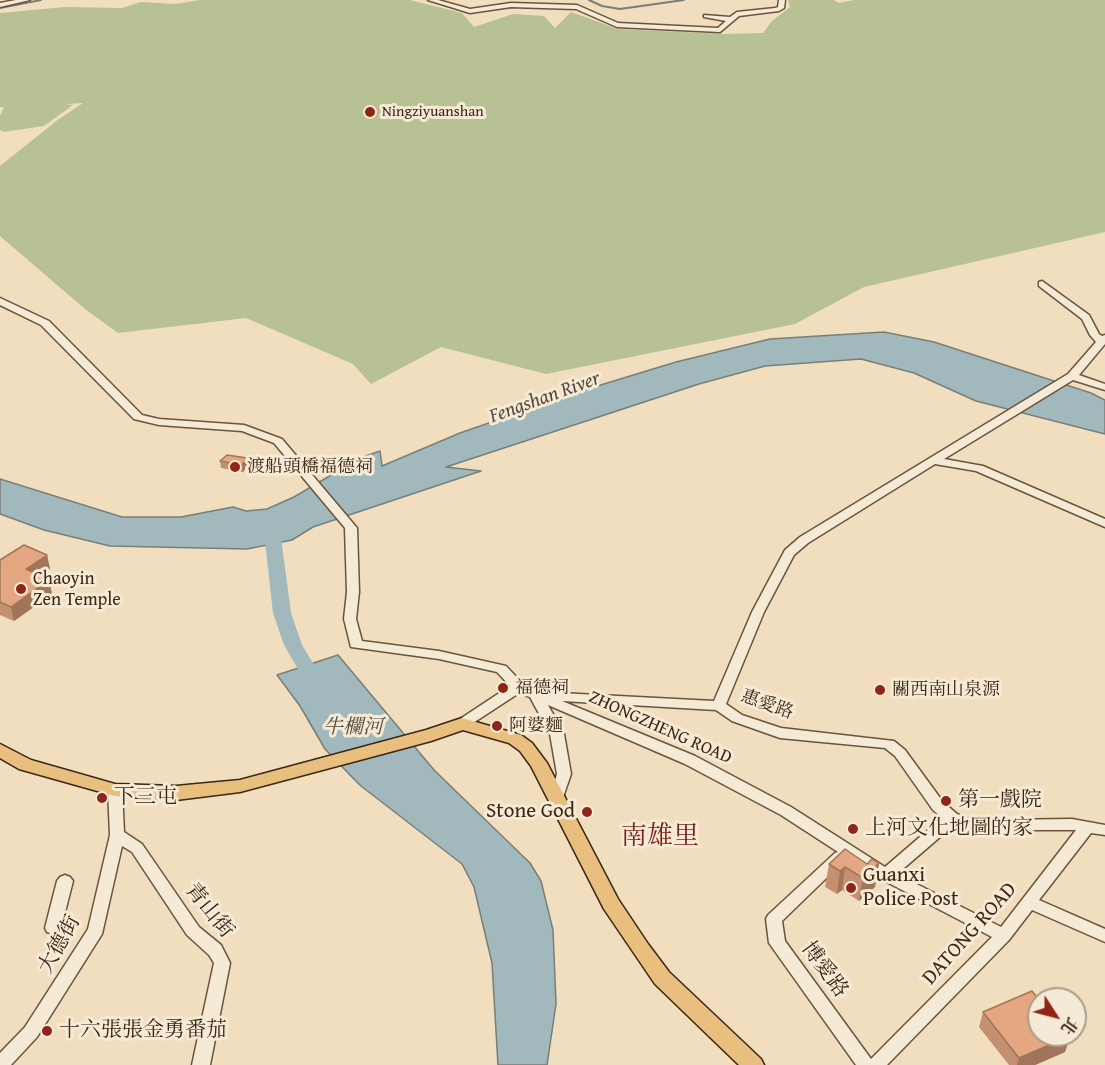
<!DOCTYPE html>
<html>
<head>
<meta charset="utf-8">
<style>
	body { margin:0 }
	#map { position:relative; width:1105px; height:1065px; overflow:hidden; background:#f0debe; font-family:"Gentium Book Plus","Noto Serif TC",serif }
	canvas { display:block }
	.north { position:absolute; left:1027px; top:987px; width:60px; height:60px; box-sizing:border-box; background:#f5ead5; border:2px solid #ab9c88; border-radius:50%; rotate:126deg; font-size:16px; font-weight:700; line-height:24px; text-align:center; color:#3d2614 }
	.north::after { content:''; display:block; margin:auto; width:21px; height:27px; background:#8f2418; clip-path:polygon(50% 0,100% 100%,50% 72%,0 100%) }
</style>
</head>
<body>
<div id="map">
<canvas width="1105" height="1065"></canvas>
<div class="north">北</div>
</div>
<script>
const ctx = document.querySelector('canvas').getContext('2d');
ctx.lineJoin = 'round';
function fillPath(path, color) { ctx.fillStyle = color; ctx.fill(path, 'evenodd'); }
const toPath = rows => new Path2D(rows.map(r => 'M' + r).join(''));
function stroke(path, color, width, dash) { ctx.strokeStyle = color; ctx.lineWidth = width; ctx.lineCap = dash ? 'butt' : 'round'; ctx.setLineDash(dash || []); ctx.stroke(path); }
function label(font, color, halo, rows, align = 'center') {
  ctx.font = font + ' "Gentium Book Plus","Noto Serif TC",serif'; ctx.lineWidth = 6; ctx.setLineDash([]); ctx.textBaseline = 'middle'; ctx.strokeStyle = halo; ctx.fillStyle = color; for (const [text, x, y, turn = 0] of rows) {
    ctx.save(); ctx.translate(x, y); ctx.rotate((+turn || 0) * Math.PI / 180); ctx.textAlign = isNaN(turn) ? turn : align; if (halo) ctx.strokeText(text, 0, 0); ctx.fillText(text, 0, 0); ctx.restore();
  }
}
fillPath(toPath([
	[200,0,410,0,462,13,474,27,513,14,544,16,555,28,571,12,618,29,724,34,763,33,772,21,790,7,788,0,834,0,839,3,854,0,1105,0,1105,232,864,287,795,324,546,374,441,347,371,384,353,364,246,318,118,333,85,309,0,236,0,166,59,119,83,103,66,104,73,105,44,126,4,132,0,130,0,116,4,107,0,107,0,13,65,7,122,8,141,2,175,4]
]), '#b8c193');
const water = toPath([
	[884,332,934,342,1091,393,1105,400,1105,434,976,401,914,373,861,359,765,366,699,384,446,467,481,471,313,527,292,540,247,549,110,546,44,530,0,514,0,479,122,517,181,517,233,507,246,511,267,509,294,497,360,458,380,451,382,466,460,433,581,391,676,362,770,339,884,332],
	[338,655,434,770,530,863,541,881,553,930,556,1004,547,1065,498,1065,492,963,474,887,462,864,361,786,349,774,325,749,300,706,277,675,338,655]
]);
fillPath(water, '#a1b9bd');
stroke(water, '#797e79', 1.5);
stroke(toPath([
	[589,0,602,6,620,9,684,0],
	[0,8,41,0]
]), '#797e79', 2);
fillPath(toPath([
	[271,518,279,523,291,613,302,645,316,668,328,681,326,685,312,685,302,676,284,645,273,613,263,523,271,518]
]), '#a1b9bd');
const minor = toPath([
	[16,0,30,0,0,7,0,3,16,0],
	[428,0,438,0,470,9,511,3,577,5,618,23,718,28,726,21,704,17,704,15,730,17,737,12,775,8,778,7,779,0,785,0,784,8,779,11,739,16,720,32,617,27,576,9,511,7,470,13,428,0],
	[1042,281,1089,315,1099,334,1102,336,1105,335,1105,344,1079,375,1105,384,1105,390,1073,380,944,459,983,466,1105,519,1105,527,976,471,935,464,808,543,794,555,764,612,726,704,742,715,781,728,894,741,905,750,943,802,957,814,979,823,997,820,1072,819,1105,825,1105,835,1091,833,1039,900,1105,929,1105,942,1032,910,1009,940,887,1065,856,1065,769,943,766,919,768,915,835,853,838,852,781,815,685,764,548,705,564,734,571,774,561,803,556,804,551,803,549,799,557,774,550,734,530,697,519,693,467,727,457,727,455,724,457,721,510,686,497,672,439,659,351,647,344,619,347,592,345,528,274,443,242,431,159,425,134,419,41,325,0,305,0,298,49,321,142,415,159,419,244,425,282,439,357,528,359,592,356,619,362,641,439,651,506,666,523,684,541,692,714,701,752,612,785,550,800,537,1068,374,1096,342,1090,335,1082,319,1039,286,1039,282,1042,281],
	[562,701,716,710,732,721,780,738,885,748,895,756,933,810,942,818,885,867,791,807,695,756,562,701],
	[954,825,978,834,997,830,1076,830,1001,927,897,874,954,825],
	[847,858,881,879,992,937,871,1059,785,941,782,921,847,858],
	[115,785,120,786,122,790,124,832,142,844,199,927,221,945,230,963,210,1065,192,1065,214,963,209,955,187,935,132,852,122,846,102,934,37,1037,11,1065,0,1065,0,1053,25,1027,88,929,110,835,108,790,110,786,115,785],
	[65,875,70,877,73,881,61,928,59,932,53,934,47,932,45,928,57,881,60,877,65,875]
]);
const major = toPath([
	[462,718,521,735,532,743,547,763,618,899,648,944,669,972,761,1059,764,1065,739,1065,655,984,604,909,531,766,520,751,509,743,463,730,431,741,240,792,176,800,115,796,19,769,0,758,0,744,31,760,115,784,176,786,240,780,426,730,462,718]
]);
stroke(minor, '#6a543e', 3);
stroke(major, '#3d2614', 3);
fillPath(minor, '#f5ead5');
fillPath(major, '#e8bf7f');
fillPath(toPath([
	[247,458,248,465,243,472,221,468,220,461],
	[47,555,50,569,41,576,49,580,52,594,14,621,0,615,0,560],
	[879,863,875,887,859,901,842,890,837,894,825,887,829,864],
	[983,1012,1070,1036,1065,1052,1035,1065,1009,1065,979,1027]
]), '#c4906f');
fillPath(toPath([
	[247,458,248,465,243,472,242,465],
	[47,555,50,569,30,584,26,569],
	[49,580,52,594,14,621,11,607],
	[879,863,875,887,859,901,863,878],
	[845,867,842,890,837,894,840,871],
	[1070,1036,1065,1052,1035,1065,1017,1065,1019,1058]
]), '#a0755a');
const building = toPath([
	[227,455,247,458,242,465,220,461,227,455],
	[24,545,47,555,26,569,49,580,11,607,0,602,0,560,24,545],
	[845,849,867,864,872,859,879,863,863,878,845,867,840,871,829,864,845,849],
	[1032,991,1039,1000,1039,1035,1069,1035,1070,1036,1019,1058,983,1012,1032,991]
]);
fillPath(building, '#e4a781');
stroke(building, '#a0755a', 1.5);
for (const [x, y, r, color] of [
	[370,112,6,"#8f2418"],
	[235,467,6,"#8f2418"],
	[21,589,6,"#8f2418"],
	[503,688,6,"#8f2418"],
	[880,690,6,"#8f2418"],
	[497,726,6,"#8f2418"],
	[102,798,6,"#8f2418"],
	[946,801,6,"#8f2418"],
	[587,812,6,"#8f2418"],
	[853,829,6,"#8f2418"],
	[851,888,6,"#8f2418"],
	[47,1031,6,"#8f2418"]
]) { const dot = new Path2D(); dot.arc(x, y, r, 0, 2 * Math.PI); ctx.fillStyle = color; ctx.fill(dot); stroke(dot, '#f5ead5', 2); }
label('15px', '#3d2614', '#f5ead5', [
	["Ningziyuanshan",382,112]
], 'left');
label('18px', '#3d2614', '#f5ead5', [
	["渡船頭橋福德祠",247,467],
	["Chaoyin",33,579],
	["Zen Temple",33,600],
	["福德祠",515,688],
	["關西南山泉源",892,690],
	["阿婆麵",509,726]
], 'left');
label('18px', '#3d2614', '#f5ead5', [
	["惠愛路",767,705,20],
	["ZHONGZHENG ROAD",660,728,24]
]);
label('italic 20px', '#564b3e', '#f5ead5', [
	["Fengshan River",545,398,-20],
	["牛欄河",353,728]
]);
label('21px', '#3d2614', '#f5ead5', [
	["下三屯",114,798],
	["第一戲院",958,801],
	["Stone God",575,812,"right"],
	["上河文化地圖的家",865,829],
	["Guanxi",863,876],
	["Police Post",863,900],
	["十六張張金勇番茄",59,1031]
], 'left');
label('21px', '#3d2614', '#f5ead5', [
	["青山街",209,911,51],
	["DATONG ROAD",970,934,-48],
	["大德街",60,945,-61],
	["博愛路",824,970,54]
]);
label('26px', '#7a1f14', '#f5ead5', [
	["南雄里",660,837]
]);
</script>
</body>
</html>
